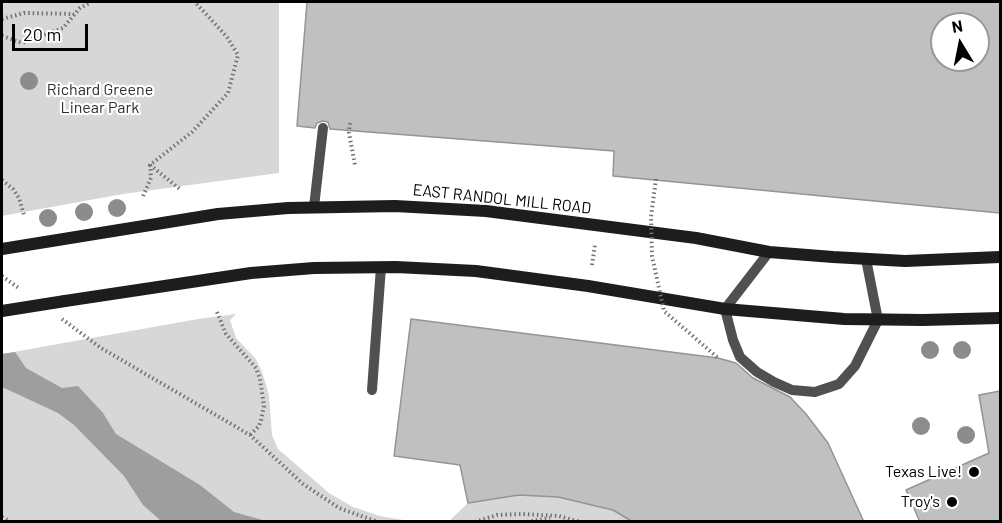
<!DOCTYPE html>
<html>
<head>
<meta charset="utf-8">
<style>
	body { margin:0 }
	#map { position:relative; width:1002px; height:523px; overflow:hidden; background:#fff; font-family:Barlow,sans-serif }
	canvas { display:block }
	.frame { position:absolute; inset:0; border:3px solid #000; pointer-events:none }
	.north { position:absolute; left:930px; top:12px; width:60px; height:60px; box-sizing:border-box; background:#fff; border:2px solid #999; border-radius:50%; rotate:350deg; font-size:16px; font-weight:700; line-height:24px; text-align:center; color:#000 }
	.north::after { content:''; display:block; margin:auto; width:21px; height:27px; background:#000; clip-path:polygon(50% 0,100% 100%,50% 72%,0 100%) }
	.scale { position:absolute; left:12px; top:24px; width:76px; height:27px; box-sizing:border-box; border:3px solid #000; border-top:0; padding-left:8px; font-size:18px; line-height:21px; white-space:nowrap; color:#000; -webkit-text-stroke:4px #fff; paint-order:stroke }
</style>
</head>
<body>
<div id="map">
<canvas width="1002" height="523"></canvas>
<div class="frame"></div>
<div class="north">N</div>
<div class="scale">20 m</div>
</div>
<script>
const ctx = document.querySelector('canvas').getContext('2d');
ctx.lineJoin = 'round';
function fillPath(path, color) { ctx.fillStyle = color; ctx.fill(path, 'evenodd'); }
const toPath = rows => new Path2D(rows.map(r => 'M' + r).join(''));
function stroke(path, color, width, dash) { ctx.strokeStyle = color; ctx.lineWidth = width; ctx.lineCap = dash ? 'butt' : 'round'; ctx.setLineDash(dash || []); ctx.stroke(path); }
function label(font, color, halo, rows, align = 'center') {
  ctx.font = font + ' Barlow,sans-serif'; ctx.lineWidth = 4.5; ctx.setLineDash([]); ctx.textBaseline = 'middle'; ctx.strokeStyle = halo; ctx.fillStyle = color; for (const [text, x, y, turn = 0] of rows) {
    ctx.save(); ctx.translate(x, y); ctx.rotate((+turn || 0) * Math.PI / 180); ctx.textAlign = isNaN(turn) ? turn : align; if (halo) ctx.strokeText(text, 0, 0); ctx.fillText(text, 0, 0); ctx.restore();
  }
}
fillPath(toPath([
	[2,2,279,2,279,173,123,194,2,216],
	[236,314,230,320,236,338,256,359,262,372,269,395,272,435,278,449,329,493,353,507,380,516,409,521,2,522,2,354,198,319],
	[519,495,558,497,613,510,633,521,444,522,449,521,468,503]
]), '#d7d7d7');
fillPath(toPath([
	[15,352,26,368,62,388,78,386,103,413,116,434,200,485,234,512,266,521,161,521,143,505,124,476,74,425,58,413,2,387,2,354]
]), '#9e9e9e');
const building = toPath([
	[307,2,1000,2,1000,213,613,176,614,151,330,129,328,122,323,121,317,123,315,128,297,126,307,2],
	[942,24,978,24,978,60,942,60,942,24],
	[411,319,718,358,736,363,753,378,790,397,806,414,828,443,864,522,633,522,613,510,558,497,519,495,468,503,460,465,394,456,411,319],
	[1000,391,1000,522,920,522,906,490,989,453,979,395,1000,391]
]);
fillPath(building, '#c0c0c0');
stroke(building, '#949494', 1.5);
stroke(toPath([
	[2,19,24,13,74,14],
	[2,36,22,43,63,28,80,8,91,2],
	[350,123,349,133,355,165],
	[150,165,181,190],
	[2,180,13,189,19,198,24,215],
	[143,196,151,178,150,165,192,132,228,93,238,55,227,37,195,2],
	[592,265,595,245],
	[2,276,20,289],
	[217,312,226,334,256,368,260,379,264,406,261,420,259,426,250,435],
	[62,319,101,348,250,435,303,484,339,508,378,522],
	[2,517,11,522],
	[475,522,497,515,522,514,559,516,580,522],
	[527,522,550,518]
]), '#727272', 4, [1.5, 3]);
stroke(toPath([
	[314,207,323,128],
	[769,252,725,309,733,340,740,357,757,372,774,382,792,390,815,392,839,384,855,366,878,320,866,259],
	[372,390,381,267]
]), '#505050', 10);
stroke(toPath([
	[2,249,218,214,288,208,395,206,486,211,696,238,769,252,833,257,905,261,1000,257],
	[65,301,251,273,314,268,396,267,476,271,588,286,725,309,844,319,923,320,1000,318]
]), '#1d1d1d', 12);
stroke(toPath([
	[656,179,651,217,652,256,664,311,718,358]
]), '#727272', 4, [1.5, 3]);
stroke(toPath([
	[2,311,65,301]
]), '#1d1d1d', 12);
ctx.fillStyle = '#8c8c8c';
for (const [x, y] of [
	[29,81],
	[117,208],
	[84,212],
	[48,218],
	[930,350],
	[962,350],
	[921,426],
	[966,435]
]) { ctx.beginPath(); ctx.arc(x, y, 9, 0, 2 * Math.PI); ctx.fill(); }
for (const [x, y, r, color] of [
	[974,472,6,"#000"],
	[952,502,6,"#000"]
]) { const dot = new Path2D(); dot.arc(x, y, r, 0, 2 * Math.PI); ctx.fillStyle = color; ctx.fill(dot); stroke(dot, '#fff', 2); }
label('16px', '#2e2e2e', '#fff', [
	["Richard Greene",100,90],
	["Linear Park",100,108]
]);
label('16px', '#000', '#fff', [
	["EAST RANDOL MILL ROAD",502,199,6]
]);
label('16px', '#000', '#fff', [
	["Texas Live!",962,472],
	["Troy's",940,502]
], 'right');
</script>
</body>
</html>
